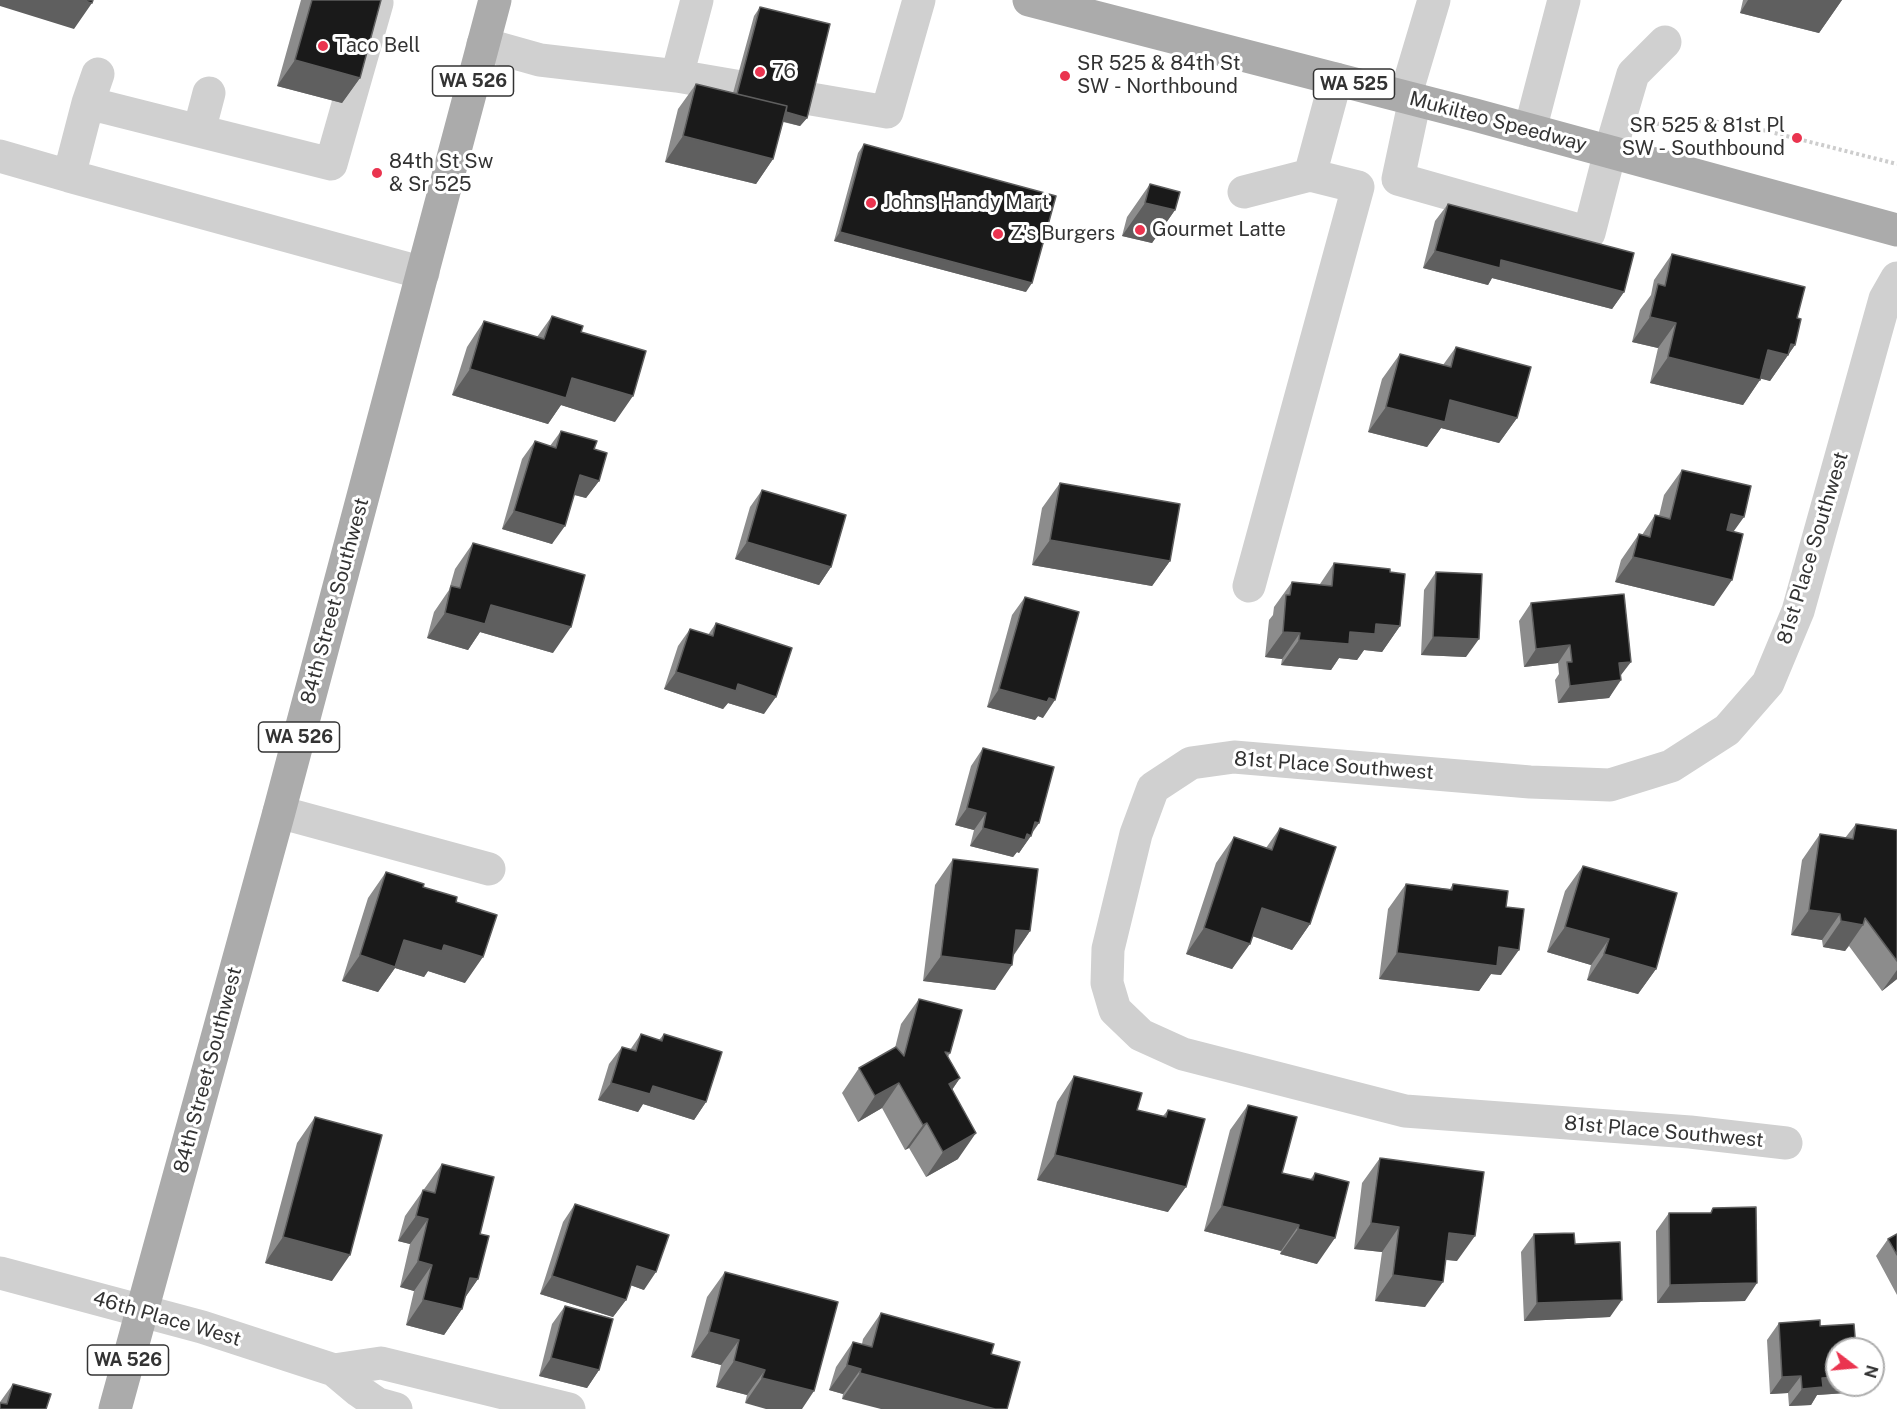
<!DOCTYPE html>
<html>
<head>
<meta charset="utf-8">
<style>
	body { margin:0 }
	#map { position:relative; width:1897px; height:1409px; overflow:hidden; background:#fff; font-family:"Public Sans",sans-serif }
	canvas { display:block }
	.north { position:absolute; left:1825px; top:1337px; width:60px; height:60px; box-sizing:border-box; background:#fff; border:2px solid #adadad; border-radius:50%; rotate:106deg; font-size:16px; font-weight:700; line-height:24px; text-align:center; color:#333 }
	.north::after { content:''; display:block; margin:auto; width:21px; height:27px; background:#ea344f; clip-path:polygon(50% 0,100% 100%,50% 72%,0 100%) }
</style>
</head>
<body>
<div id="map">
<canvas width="1897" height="1409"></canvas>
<div class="north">N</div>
</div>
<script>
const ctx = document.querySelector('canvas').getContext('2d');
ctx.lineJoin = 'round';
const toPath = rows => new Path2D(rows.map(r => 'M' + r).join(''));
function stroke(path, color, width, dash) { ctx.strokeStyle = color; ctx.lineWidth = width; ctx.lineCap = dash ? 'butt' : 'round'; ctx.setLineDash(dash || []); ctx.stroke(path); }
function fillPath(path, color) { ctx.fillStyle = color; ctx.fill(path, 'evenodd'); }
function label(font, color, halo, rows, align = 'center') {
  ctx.font = font + ' "Public Sans",sans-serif'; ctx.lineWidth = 6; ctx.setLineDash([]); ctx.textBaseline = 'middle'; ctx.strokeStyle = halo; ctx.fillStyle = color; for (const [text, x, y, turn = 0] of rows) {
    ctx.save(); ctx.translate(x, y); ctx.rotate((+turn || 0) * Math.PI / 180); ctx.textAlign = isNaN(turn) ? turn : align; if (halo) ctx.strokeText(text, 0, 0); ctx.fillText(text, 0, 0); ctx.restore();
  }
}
stroke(toPath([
	[1656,124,1711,121,1747,126,1897,164]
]), '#cdcdcd', 4, [3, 3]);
stroke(toPath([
	[483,44,540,60,677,76,697,0],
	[98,74,88,103,199,131,209,93],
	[677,76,887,112,919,0],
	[1405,97,1434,0],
	[1415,99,1398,179,1589,233,1610,152,1633,74,1665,42],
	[88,103,69,176,423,273],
	[1530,130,1564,0],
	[199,131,331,164,377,3,375,0],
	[0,156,69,176],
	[1244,192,1310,175],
	[1249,586,1358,187,1310,175,1336,79],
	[279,812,489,869],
	[1786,1143,1690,1132,1405,1111,1183,1054,1141,1035,1115,1010,1107,983,1108,949,1136,834,1153,788,1191,763,1234,757,1530,782,1610,785,1671,766,1727,730,1768,683,1798,611,1885,299,1897,278],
	[0,1273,202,1327,334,1370,381,1363,569,1409],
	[334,1370,359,1391,378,1404,396,1409]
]), '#d0d0d0', 33);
stroke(toPath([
	[1029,0,1475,115,1897,230],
	[115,1409,279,812,495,0]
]), '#ababab', 33);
fillPath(toPath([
	[301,0,381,0,360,78,342,103,277,86],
	[1743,0,1842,0,1819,33,1740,13],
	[760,7,807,118,800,126,783,122,773,159,756,184,665,162,678,109,696,84,733,93,754,16],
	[864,144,1026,292,834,241,858,153],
	[1150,184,1175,210,1152,243,1122,236,1127,217],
	[1448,204,1624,292,1612,309,1492,278,1488,285,1423,268,1435,221],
	[1672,254,1797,318,1795,345,1770,381,1761,378,1743,405,1650,383,1658,348,1632,342,1640,310,1651,295,1654,280],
	[552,316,581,332,615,422,561,405,548,424,452,395,467,347,484,321,537,337],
	[1456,347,1517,418,1499,443,1441,428,1427,447,1368,432,1382,379,1400,354,1443,365],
	[561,431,594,449,599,481,586,498,574,495,552,544,502,529,522,459,535,441,550,446],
	[1682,470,1733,532,1714,606,1615,582,1621,560,1639,534,1642,535,1655,515,1659,516,1664,495],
	[1060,483,1170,561,1152,586,1032,565,1042,508],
	[762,490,831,567,819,585,735,559,750,507],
	[473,543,553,653,480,632,468,650,427,638,434,612,449,590,455,569],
	[1334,563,1390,572,1400,626,1382,652,1364,650,1357,660,1339,658,1331,670,1281,665,1282,659,1265,657,1269,620,1273,615,1274,607,1292,582,1320,584],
	[1436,572,1466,657,1421,655,1424,590],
	[1025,597,1043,718,1038,716,1035,720,987,707,1012,615],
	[1531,603,1621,676,1609,698,1558,703,1555,680,1559,674,1558,663,1524,667,1519,621],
	[716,623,764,714,728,703,723,709,664,689,678,646,690,629,708,635],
	[983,748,1039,823,1019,853,1017,852,1013,857,970,846,974,830,955,825,971,766],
	[1856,824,1897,830,1897,979,1882,991,1849,946,1845,951,1823,947,1822,940,1791,935,1802,860,1820,834,1845,838],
	[1280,828,1310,924,1292,950,1252,936,1232,969,1186,954,1216,863,1234,837,1266,848],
	[953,859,1030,931,1014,955,995,990,923,981,935,885],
	[1583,866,1656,969,1638,994,1587,980,1591,965,1547,952,1565,891],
	[386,872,456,902,465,983,428,971,424,977,395,968,378,992,342,981,368,898],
	[1406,884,1450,889,1453,884,1506,907,1501,975,1491,974,1479,991,1379,979,1388,909],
	[919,999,950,1053,948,1057,960,1078,952,1090,958,1159,926,1177,909,1148,905,1150,882,1108,858,1122,842,1093,859,1068,895,1048,901,1024],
	[641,1034,659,1040,664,1034,706,1102,694,1120,643,1104,638,1112,598,1100,609,1064,622,1047,630,1050],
	[1074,1076,1137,1110,1163,1116,1168,1110,1168,1212,1037,1180,1057,1102],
	[1248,1105,1282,1173,1310,1180,1315,1173,1317,1264,1280,1254,1281,1251,1204,1231,1230,1130],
	[315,1117,332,1281,265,1263,297,1143],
	[1380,1158,1457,1261,1446,1260,1425,1307,1375,1301,1382,1252,1354,1249,1362,1183],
	[442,1164,480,1234,478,1279,465,1297,462,1309,444,1335,406,1325,414,1291,400,1287,410,1244,398,1241,405,1216],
	[575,1204,644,1290,630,1285,626,1300,613,1317,540,1294,563,1222],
	[1713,1208,1745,1301,1657,1303,1656,1231,1669,1213,1710,1213],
	[1534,1234,1575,1244,1610,1317,1524,1321,1521,1252],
	[1897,1234,1897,1295,1876,1256,1888,1239],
	[725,1272,838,1302,745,1403,747,1395,716,1387,721,1365,691,1357,707,1297],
	[565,1306,599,1370,587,1388,539,1376,552,1324],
	[881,1313,991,1354,842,1399,843,1394,829,1390,836,1367,853,1342,862,1344,863,1339],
	[1779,1323,1820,1326,1846,1393,1817,1395,1811,1405,1789,1406,1788,1393,1770,1394,1767,1340],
	[13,1384,51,1394,0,1409,0,1402]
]), '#8c8c8c');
fillPath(toPath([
	[0,0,81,0,92,3,74,29,0,6],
	[1748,0,1842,0,1819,33,1740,13],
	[295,60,360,78,342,103,277,86],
	[736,99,807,118,800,126,729,107],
	[683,136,773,159,756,184,665,162],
	[1145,203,1175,210,1152,243,1122,236],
	[840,232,1032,283,1026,292,834,241],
	[1435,251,1501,260,1624,292,1612,309,1492,278,1488,285,1423,268],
	[1650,317,1676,323,1658,348,1632,342],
	[1791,344,1795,345,1770,381,1750,376,1768,350],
	[1668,357,1760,380,1743,405,1650,383],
	[470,369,572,378,633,396,615,422,561,405,548,424,452,395],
	[1450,400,1517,418,1499,443,1441,428,1427,447,1368,432,1386,407],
	[580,475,599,481,586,498,568,493],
	[514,511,565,526,552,544,502,529],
	[1731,514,1744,517,1726,542,1714,540],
	[1050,540,1170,561,1152,586,1032,565],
	[747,542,831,567,819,585,735,559],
	[1633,557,1732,580,1714,606,1615,582],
	[491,605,571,627,553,653,480,632,468,650,427,638,445,613],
	[1376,624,1400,626,1382,652,1364,650,1357,660,1339,658,1331,670,1281,665,1299,640],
	[1283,632,1300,633,1282,659,1265,657],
	[1433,637,1479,639,1466,657,1421,655],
	[1570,645,1558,663,1524,667,1536,649],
	[1631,662,1618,679,1619,663],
	[676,672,738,684,776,697,764,714,728,703,723,709,664,689],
	[1621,680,1609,698,1558,703,1570,686],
	[999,689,1049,698,1055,700,1043,718,1038,716,1035,720,987,707],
	[967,808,986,813,974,830,955,825],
	[1035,822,1039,823,1030,835,1031,836,1019,853,1017,852,1013,857,970,846,983,828],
	[1262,908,1310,924,1292,950,1244,933],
	[1809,910,1840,914,1822,940,1791,935],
	[1841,921,1863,925,1845,951,1823,947],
	[1565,927,1609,939,1591,965,1547,952],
	[1204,928,1250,944,1232,969,1186,954],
	[1016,930,1030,931,1012,957],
	[404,940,444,945,483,957,465,983,428,971,424,977,395,968,378,992,342,981,360,955],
	[1499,947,1519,950,1501,975,1491,974,1479,991,1379,979,1397,953],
	[1604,954,1656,969,1638,994,1587,980],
	[941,956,1012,965,995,990,923,981],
	[1897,970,1897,979,1882,991],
	[960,1078,942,1104,949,1084],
	[611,1083,653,1086,706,1102,694,1120,643,1104,638,1112,598,1100],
	[899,1083,882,1108,858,1122,875,1096],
	[927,1123,909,1148,905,1150,923,1125],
	[976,1133,958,1159,926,1177,943,1152],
	[1055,1155,1186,1187,1168,1212,1037,1180],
	[1222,1206,1299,1225,1281,1251,1204,1231],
	[416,1216,428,1219,410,1244,398,1241],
	[1371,1223,1399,1227,1382,1252,1354,1249],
	[1298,1229,1335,1238,1317,1264,1280,1254],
	[1449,1233,1475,1236,1457,1261,1432,1258],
	[283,1237,350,1255,332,1281,265,1263],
	[418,1261,432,1265,414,1291,400,1287],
	[637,1266,656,1272,644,1290,625,1283],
	[1393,1275,1443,1282,1425,1307,1375,1301],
	[552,1276,626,1300,613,1317,540,1294],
	[470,1278,478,1279,460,1305],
	[1757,1283,1745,1301,1657,1303,1670,1285],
	[423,1300,462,1309,444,1335,406,1325],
	[1622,1300,1610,1317,1524,1321,1537,1303],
	[709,1332,739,1340,721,1365,691,1357],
	[551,1358,599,1370,587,1388,539,1376],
	[734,1361,765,1370,747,1395,716,1387],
	[847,1365,861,1369,843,1394,829,1390],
	[860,1373,995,1409,881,1409,842,1399],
	[1801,1376,1788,1393,1770,1394,1782,1377],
	[1837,1377,1837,1385,1851,1385,1846,1393,1817,1395,1811,1405,1789,1406,1802,1389,1822,1378],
	[762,1378,814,1391,802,1409,766,1409,745,1403]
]), '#5f5f5f');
const building = toPath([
	[81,0,93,0,92,3,81,0],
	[312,0,381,0,360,78,295,60,312,0],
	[760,7,830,24,807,118,786,112,787,106,737,94,760,7],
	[696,84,787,106,773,159,683,136,696,84],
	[864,144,1056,196,1032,283,840,232,864,144],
	[1150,184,1180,192,1175,210,1145,203,1150,184],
	[1448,204,1634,253,1624,292,1501,260,1500,268,1435,251,1448,204],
	[1672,254,1805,287,1797,318,1801,319,1795,345,1791,344,1788,355,1768,350,1760,380,1668,357,1676,323,1650,317,1658,284,1665,286,1672,254],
	[552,316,583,326,581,332,646,351,633,396,572,378,566,398,470,369,484,321,544,339,552,316],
	[1456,347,1531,367,1517,418,1450,400,1445,422,1386,407,1400,354,1451,367,1456,347],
	[561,431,597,441,594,449,607,453,599,481,580,475,565,526,514,511,535,441,556,448,561,431],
	[1682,470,1751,486,1744,517,1731,514,1727,530,1743,534,1732,580,1633,557,1639,534,1650,537,1655,515,1670,519,1682,470],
	[1060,483,1180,504,1170,561,1050,540,1060,483],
	[762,490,846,515,831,567,747,542,762,490],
	[473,543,585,575,571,627,491,605,485,624,445,613,451,586,460,588,473,543],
	[1334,563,1390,569,1390,572,1405,574,1400,626,1376,624,1375,634,1350,632,1349,644,1299,640,1300,633,1283,632,1286,595,1290,595,1292,582,1332,586,1334,563],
	[1436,572,1482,574,1479,639,1433,637,1436,572],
	[1624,594,1631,662,1619,663,1621,680,1570,686,1567,662,1572,662,1570,645,1536,649,1531,603,1624,594],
	[1025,597,1079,612,1055,700,1049,698,1047,702,999,689,1025,597],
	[716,623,792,648,776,697,738,684,736,691,676,672,690,629,713,636,716,623],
	[983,748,1054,767,1039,823,1035,822,1031,836,1027,834,1025,840,983,828,986,813,967,808,983,748],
	[1856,824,1897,830,1897,961,1865,918,1863,925,1841,921,1840,914,1809,910,1820,834,1853,839,1856,824],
	[1280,828,1336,847,1310,924,1262,908,1250,944,1204,928,1234,837,1272,850,1280,828],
	[953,859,1038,869,1030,931,1016,930,1012,965,941,956,953,859],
	[1583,866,1677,893,1656,969,1604,954,1609,939,1565,927,1583,866],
	[386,872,424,884,423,887,457,897,456,902,497,915,483,957,444,945,442,951,404,940,395,967,360,955,386,872],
	[1406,884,1452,890,1453,884,1508,891,1506,907,1524,909,1519,950,1499,947,1497,966,1397,953,1406,884],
	[919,999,962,1010,950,1053,945,1052,960,1078,949,1084,976,1133,943,1152,927,1123,923,1125,899,1083,875,1096,859,1068,896,1047,904,1056,919,999],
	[641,1034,662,1041,664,1034,722,1052,706,1102,653,1086,650,1094,611,1083,622,1047,636,1051,641,1034],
	[1074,1076,1142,1093,1137,1110,1166,1117,1168,1110,1205,1119,1186,1187,1055,1155,1074,1076],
	[1248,1105,1297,1117,1282,1173,1313,1180,1315,1173,1349,1182,1335,1238,1298,1229,1299,1225,1222,1206,1248,1105],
	[315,1117,382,1135,350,1255,283,1237,315,1117],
	[1380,1158,1484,1172,1475,1236,1449,1233,1443,1282,1393,1275,1399,1227,1371,1223,1380,1158],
	[442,1164,494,1177,480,1234,489,1236,478,1279,470,1278,462,1309,423,1300,432,1265,418,1261,428,1219,416,1216,423,1190,435,1193,442,1164],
	[575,1204,669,1235,656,1272,637,1266,626,1300,552,1276,575,1204],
	[1756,1207,1757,1283,1670,1285,1669,1213,1711,1213,1713,1208,1756,1207],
	[1574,1233,1575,1244,1620,1242,1622,1300,1537,1303,1534,1234,1574,1233],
	[1897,1234,1897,1255,1888,1239,1897,1234],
	[725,1272,838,1302,814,1391,762,1378,765,1370,734,1361,739,1340,709,1332,725,1272],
	[565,1306,613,1319,599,1370,551,1358,565,1306],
	[881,1313,994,1344,991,1354,1020,1362,1007,1409,995,1409,860,1373,861,1369,847,1365,853,1342,872,1347,881,1313],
	[1820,1320,1820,1326,1854,1324,1856,1349,1837,1349,1837,1377,1822,1378,1823,1387,1802,1389,1801,1376,1782,1377,1779,1323,1820,1320],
	[13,1384,51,1394,46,1409,0,1409,0,1403,7,1404,13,1384]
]);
fillPath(building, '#1a1a1a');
stroke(building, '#5f5f5f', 1.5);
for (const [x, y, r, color] of [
	[323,46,6,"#ea344f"],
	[760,72,6,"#ea344f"],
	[1065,76,6,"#ea344f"],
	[1797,138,6,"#ea344f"],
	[377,173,6,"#ea344f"],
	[871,203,6,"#ea344f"],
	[1140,230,6,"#ea344f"],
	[998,234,6,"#ea344f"]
]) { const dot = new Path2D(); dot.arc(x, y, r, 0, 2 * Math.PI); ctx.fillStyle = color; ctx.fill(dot); stroke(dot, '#fff', 2); }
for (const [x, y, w] of [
	[473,81,81],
	[1354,84,81],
	[299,737,81],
	[128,1360,81]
]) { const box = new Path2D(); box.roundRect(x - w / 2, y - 15, w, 30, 4.5); ctx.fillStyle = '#fff'; ctx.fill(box); stroke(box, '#333', 1.5); }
label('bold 18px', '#333', null, [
	["WA 526",473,81],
	["WA 525",1354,84],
	["WA 526",299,737],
	["WA 526",128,1360]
]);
label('20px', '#333', '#fff', [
	["Taco Bell",335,46],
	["SR 525 & 84th St",1077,64],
	["SW - Northbound",1077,87],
	["76",772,72],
	["SR 525 & 81st Pl",1785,126,"right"],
	["SW - Southbound",1785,149,"right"],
	["84th St Sw",389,162],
	["& Sr 525",389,185],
	["Johns Handy Mart",883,203],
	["Gourmet Latte",1152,230],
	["Z's Burgers",1010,234]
], 'left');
label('20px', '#333', '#fff', [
	["Mukilteo Speedway",1498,122,15],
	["81st Place Southwest",1813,548,-73],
	["84th Street Southwest",335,601,-75],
	["81st Place Southwest",1334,766,4],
	["84th Street Southwest",208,1070,-75],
	["81st Place Southwest",1664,1132,5],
	["46th Place West",167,1319,16]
]);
</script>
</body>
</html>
